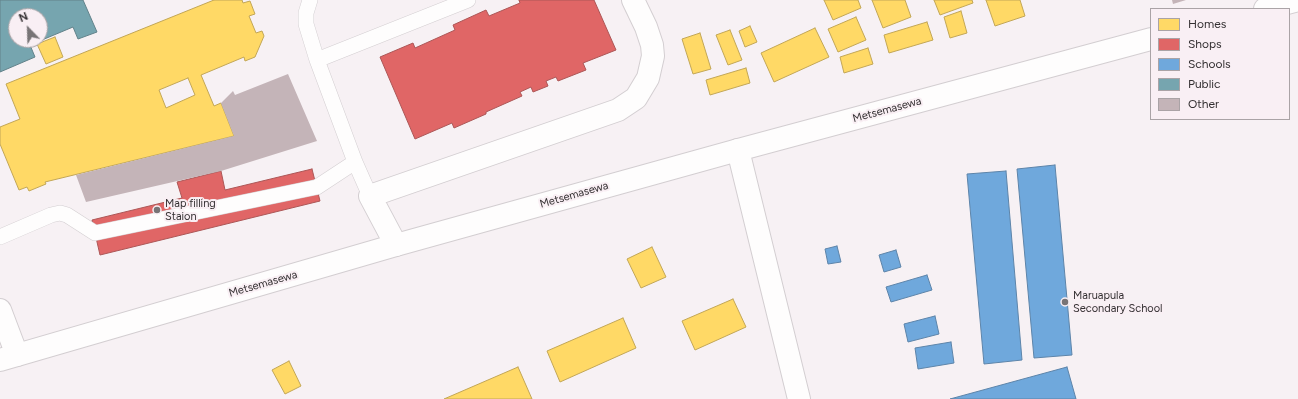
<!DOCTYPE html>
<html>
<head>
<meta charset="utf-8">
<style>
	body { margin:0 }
	#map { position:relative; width:1298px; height:399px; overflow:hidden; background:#f7f1f4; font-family:Figtree,sans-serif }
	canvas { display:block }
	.legend { position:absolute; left:1150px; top:8px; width:140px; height:112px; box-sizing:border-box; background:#f9eff4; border:1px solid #aaa3a6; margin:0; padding:5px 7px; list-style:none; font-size:12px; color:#343032 }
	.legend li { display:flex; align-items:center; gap:8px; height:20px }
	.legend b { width:20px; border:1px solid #aaa3a6 }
	.north { position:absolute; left:8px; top:8px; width:40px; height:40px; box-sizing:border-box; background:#f9eff4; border:1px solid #aaa3a6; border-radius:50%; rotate:337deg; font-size:11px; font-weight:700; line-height:16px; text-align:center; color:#343032 }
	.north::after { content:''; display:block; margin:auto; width:14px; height:18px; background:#787476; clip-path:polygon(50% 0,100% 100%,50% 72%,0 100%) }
</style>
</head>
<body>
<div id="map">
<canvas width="1298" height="399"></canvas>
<ul class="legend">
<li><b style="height:11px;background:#ffd966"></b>Homes</li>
<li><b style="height:11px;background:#e06666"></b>Shops</li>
<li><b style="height:11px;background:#6fa8dc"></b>Schools</li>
<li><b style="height:11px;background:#76a5af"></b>Public</li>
<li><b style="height:11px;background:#c4b4b8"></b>Other</li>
</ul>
<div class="north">N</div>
</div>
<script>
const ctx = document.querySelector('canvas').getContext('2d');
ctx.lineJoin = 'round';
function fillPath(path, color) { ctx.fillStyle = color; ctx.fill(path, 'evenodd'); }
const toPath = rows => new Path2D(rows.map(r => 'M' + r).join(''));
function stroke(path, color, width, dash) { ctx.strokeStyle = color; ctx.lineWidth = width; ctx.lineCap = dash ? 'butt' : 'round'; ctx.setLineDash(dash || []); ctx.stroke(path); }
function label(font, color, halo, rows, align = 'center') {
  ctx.font = font + ' Figtree,sans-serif'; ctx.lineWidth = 4; ctx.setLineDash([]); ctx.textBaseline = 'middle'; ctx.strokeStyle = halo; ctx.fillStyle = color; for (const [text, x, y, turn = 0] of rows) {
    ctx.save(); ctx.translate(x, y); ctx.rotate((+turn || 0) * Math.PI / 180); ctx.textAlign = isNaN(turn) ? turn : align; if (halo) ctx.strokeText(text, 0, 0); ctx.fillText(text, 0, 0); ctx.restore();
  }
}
const homes = toPath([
	[214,0,242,0,243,3,250,1,255,14,249,16,256,33,262,31,264,36,255,57,245,61,244,57,201,75,214,106,221,103,234,136,45,182,46,184,29,191,27,187,19,190,0,144,0,127,20,119,6,84,214,0],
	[188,78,195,95,166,108,159,90,188,78],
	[824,0,858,0,861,8,833,20,824,0],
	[872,0,905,0,911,17,883,28,872,0],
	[934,0,972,0,973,3,940,15,934,0],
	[986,0,1020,0,1025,16,995,26,986,0],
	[961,11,967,33,950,38,944,17,961,11],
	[856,17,866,40,838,52,828,29,856,17],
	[927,22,933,40,889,53,884,35,927,22],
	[750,26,757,42,745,47,739,31,750,26],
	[815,28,829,57,774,82,761,53,815,28],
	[730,30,742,60,728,65,716,35,730,30],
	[700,33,711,69,693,74,682,39,700,33],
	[55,37,63,57,46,64,37,44,55,37],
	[868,48,873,64,844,73,840,57,868,48],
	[746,68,750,83,710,95,706,80,746,68],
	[652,247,666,277,641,288,627,259,652,247],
	[733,299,746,327,695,350,682,321,733,299],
	[623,318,636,348,560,382,547,351,623,318],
	[289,361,301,386,285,394,272,370,289,361],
	[518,367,532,399,444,399,518,367]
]);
fillPath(homes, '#ffd966');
stroke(homes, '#c2a656', 1);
const shops = toPath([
	[519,0,594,0,616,50,583,63,586,70,558,81,556,77,546,81,548,86,533,92,531,87,520,92,522,96,486,112,486,114,454,128,452,123,415,139,380,57,413,43,415,48,455,30,453,25,486,10,489,16,520,3,519,0],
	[312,169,320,201,100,255,92,220,182,198,177,182,221,171,225,190,312,169]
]);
fillPath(shops, '#e06666');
stroke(shops, '#ac5656', 1);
const schools = toPath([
	[1055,165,1072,355,1034,358,1017,169,1055,165],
	[1006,171,1022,360,984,364,967,174,1006,171],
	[837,246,841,262,828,264,825,249,837,246],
	[896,250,901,267,884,272,879,255,896,250],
	[927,275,932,290,891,302,886,287,927,275],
	[935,316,939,334,908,342,904,324,935,316],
	[951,342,954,363,918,369,915,348,951,342],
	[1067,367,1076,399,950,399,1067,367]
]);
fillPath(schools, '#6fa8dc');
stroke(schools, '#5d84a9', 1);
const public = toPath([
	[0,0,83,0,97,32,78,39,73,27,30,45,35,57,0,72,0,0],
	[16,16,40,16,40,40,16,40,16,16]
]);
fillPath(public, '#76a5af');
stroke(public, '#62828a', 1);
fillPath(toPath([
	[1172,0,1186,0,1173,4],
	[288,74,317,141,221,171,86,202,76,175,234,136,221,103,233,91,235,95]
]), '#c4b4b8');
const service = toPath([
	[310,0,306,13,306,24,317,60,355,162,370,196],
	[317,60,468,0],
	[0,237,51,215,60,213,67,215,95,233,317,187,355,162]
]);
const minor = toPath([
	[738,150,799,399],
	[396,245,370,196,618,110,636,98,648,78,653,56,652,45,646,27,633,0],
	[0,310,17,355]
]);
const tertiary = toPath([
	[1265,9,1298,0],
	[0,360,396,245,738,150,1151,39]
]);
stroke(service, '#d3ced1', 16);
stroke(minor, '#d3ced1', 24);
stroke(tertiary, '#d3ced1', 24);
stroke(service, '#fefdfd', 15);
stroke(minor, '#fefdfd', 22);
stroke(tertiary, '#fefdfd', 22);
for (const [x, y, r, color] of [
	[157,210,4,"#787476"],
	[1065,302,4,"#787476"]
]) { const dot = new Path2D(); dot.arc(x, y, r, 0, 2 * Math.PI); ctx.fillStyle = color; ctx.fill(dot); stroke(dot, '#f9eff4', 1.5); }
label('11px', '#343032', '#f9eff4', [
	["Metsemasewa",887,110,-15],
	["Metsemasewa",574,195,-16],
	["Metsemasewa",263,284,-16]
]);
label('11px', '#343032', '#f9eff4', [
	["Map filling",165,204],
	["Staion",165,217],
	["Maruapula",1073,296],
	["Secondary School",1073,309]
], 'left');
</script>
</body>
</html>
